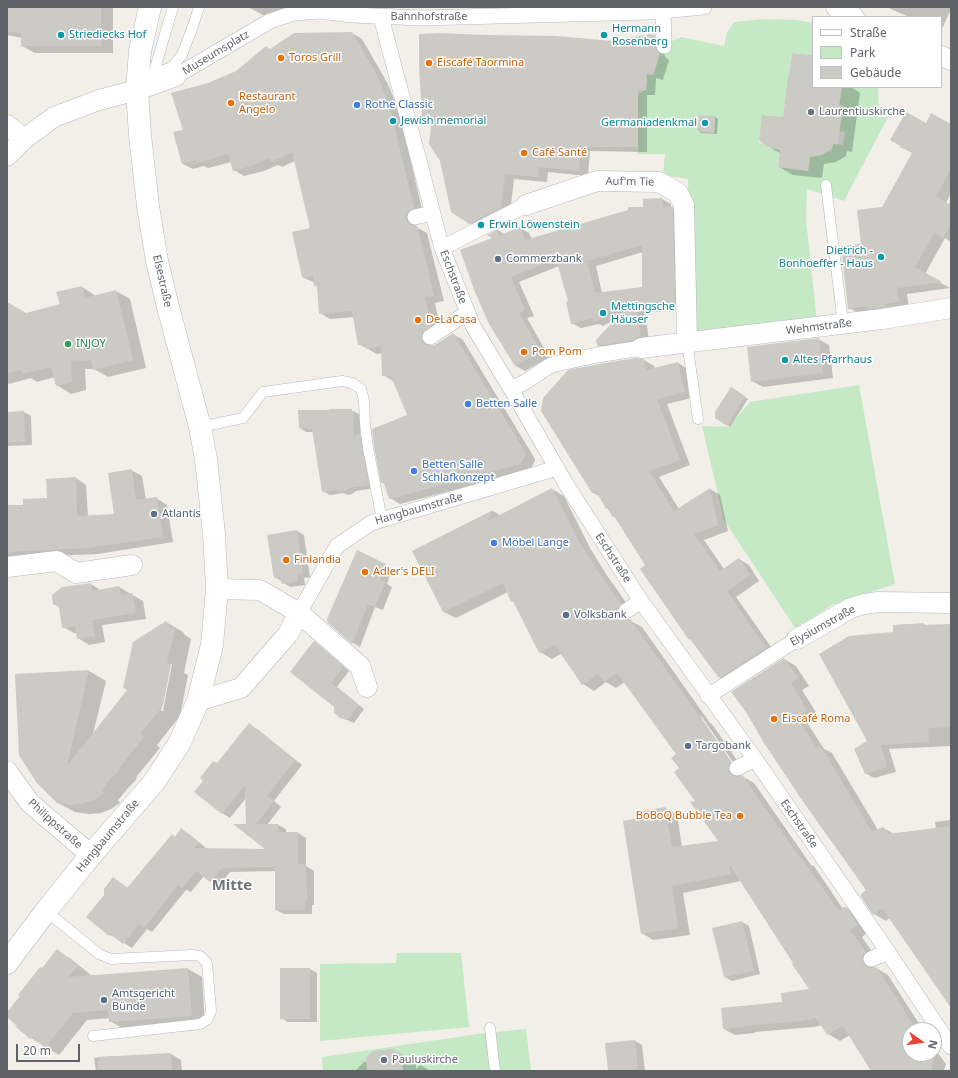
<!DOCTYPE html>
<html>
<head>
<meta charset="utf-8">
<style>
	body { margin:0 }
	#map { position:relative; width:958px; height:1078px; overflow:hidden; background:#f1efe8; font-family:"Noto Sans",sans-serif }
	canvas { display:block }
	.frame { position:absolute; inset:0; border:8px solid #5f6368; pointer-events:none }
	.legend { position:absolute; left:812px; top:16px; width:130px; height:72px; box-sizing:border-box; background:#fff; border:1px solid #bfc1c3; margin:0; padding:5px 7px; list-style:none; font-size:12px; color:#5f6368 }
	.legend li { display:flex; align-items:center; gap:8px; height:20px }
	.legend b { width:20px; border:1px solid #bfc1c3 }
	.north { position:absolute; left:902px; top:1022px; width:40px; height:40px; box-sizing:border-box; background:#fff; border:1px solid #bfc1c3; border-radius:50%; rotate:104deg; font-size:11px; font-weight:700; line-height:16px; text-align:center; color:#5f6368 }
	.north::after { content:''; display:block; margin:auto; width:14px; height:18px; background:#ea4335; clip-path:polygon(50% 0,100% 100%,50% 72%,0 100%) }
	.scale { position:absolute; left:16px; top:1044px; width:64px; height:18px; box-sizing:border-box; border:2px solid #5f6368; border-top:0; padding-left:5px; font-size:12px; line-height:14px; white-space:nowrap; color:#5f6368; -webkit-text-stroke:3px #fff; paint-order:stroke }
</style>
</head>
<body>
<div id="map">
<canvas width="958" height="1078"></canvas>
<div class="frame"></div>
<ul class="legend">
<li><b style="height:5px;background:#fff"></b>Straße</li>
<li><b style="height:11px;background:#c5e8c5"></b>Park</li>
<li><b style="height:11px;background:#cccac5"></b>Gebäude</li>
</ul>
<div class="north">N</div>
<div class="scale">20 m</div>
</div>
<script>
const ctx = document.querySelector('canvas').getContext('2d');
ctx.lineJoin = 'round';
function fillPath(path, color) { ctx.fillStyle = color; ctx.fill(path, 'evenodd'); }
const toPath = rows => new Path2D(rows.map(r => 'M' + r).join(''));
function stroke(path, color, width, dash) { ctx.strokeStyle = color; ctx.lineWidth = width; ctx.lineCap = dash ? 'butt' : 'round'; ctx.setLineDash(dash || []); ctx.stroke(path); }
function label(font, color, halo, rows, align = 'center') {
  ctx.font = font + ' "Noto Sans",sans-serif'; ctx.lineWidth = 3; ctx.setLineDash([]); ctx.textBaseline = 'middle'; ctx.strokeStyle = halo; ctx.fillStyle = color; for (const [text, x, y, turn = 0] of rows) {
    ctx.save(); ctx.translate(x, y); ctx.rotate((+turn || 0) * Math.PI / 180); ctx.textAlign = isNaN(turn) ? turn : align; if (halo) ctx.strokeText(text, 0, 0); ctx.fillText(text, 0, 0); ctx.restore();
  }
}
fillPath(toPath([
	[764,19,796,20,813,23,813,55,792,53,789,75,788,75,783,117,762,115,759,143,764,144,767,147,770,148,780,146,778,167,808,171,811,149,831,152,833,144,843,145,845,132,834,131,843,109,843,106,839,105,842,87,878,87,879,117,888,117,844,201,807,189,806,219,817,322,699,337,690,326,688,179,663,175,665,154,638,154,638,94,646,90,647,74,653,75,660,53,666,54,669,45,672,41,681,37,724,46,727,33,734,22],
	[699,115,715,117,714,133,697,132],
	[859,385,895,584,830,606,796,629,724,520,702,426,729,427,750,402],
	[397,953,461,953,469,1027,320,1041,320,964,396,963],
	[526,1029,531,1071,323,1071,322,1057,478,1034]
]), '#c5e8c5');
fillPath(toPath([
	[7,7,113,7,113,53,35,53,22,46,22,38,7,35],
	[248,7,285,7,285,8,269,16,263,15],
	[886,7,951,7,951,9,941,31,941,17,909,17],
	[352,33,362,39,388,84,400,114,423,214,416,221,416,227,427,233,444,301,435,303,441,332,431,343,432,347,435,345,453,334,463,340,535,459,535,461,530,470,400,504,390,498,386,484,382,482,408,415,393,381,383,375,383,353,377,354,359,344,354,317,330,319,320,313,318,287,315,286,315,282,313,282,302,277,311,229,295,161,282,167,278,165,264,171,244,176,234,170,231,162,208,168,204,166,193,169,183,164,184,130,208,84,237,72,271,50],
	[654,36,664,42,664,53,666,58,669,60,663,80,656,78,655,95,647,95,647,152,590,151,588,176,548,172,547,182,514,179,510,213,480,229,452,212,613,42],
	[813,56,813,87,851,87,860,93,852,152,847,151,846,156,836,162,824,164,822,178,793,175,779,167,781,154,768,146,784,118],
	[715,117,718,119,717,134,701,133,698,131],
	[926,124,951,125,951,193,946,203,951,206,951,242,945,238,925,274,950,288,907,294,909,308,860,314,849,308,862,245,913,154],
	[662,199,671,204,671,207,681,213,684,311,645,312,649,341,607,350,598,345,616,319,603,326,599,324,581,328,572,323,569,302,559,266,519,282,534,316,527,318,549,357,525,371,516,366,494,238,489,235,498,230,504,234,520,228,529,233,532,239,644,208],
	[643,252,643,288,602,293,596,266],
	[82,287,96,296,116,291,130,299,146,368,108,377,94,369,85,369,86,390,71,394,57,385,55,377,37,382,31,378,9,384,7,382,7,305,26,314,61,305],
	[818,339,829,345,833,378,763,387,752,381],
	[644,360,654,366,655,369,678,363,688,369,695,397,667,404,690,465,659,477,679,509,710,489,720,495,728,531,704,540,724,569,739,559,749,565,759,581,736,597,776,654,730,683,719,677,617,518,614,517,609,509,607,508,600,496,593,493,542,411],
	[731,388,748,399,730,427,716,418],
	[351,410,361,415,360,436,366,439,375,488,356,491,352,494,348,495,343,493,330,495,323,491,314,432,306,432,300,428],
	[24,412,31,416,32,445,7,446,7,413],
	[131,470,142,476,146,500,156,498,167,505,173,542,98,554,7,558,7,506,24,506,48,499,76,478,86,485,88,516,115,515],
	[552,489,564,496,590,548,606,574,632,611,630,613,628,618,629,620,642,627,710,723,712,724,743,769,739,774,740,777,742,776,754,783,811,865,814,866,843,909,845,907,857,914,869,932,862,937,877,959,874,964,874,968,876,968,888,975,923,1030,910,1030,910,1054,934,1054,934,1048,946,1064,944,1070,945,1071,872,1071,850,1035,840,1041,828,1034,822,1025,814,1027,755,1032,755,1033,735,1035,724,1029,811,989,741,881,683,893,690,935,653,940,642,933,646,818,644,811,665,808,677,814,682,847,720,842,697,802,680,768,677,755,625,682,616,688,606,682,594,691,583,684,561,654,552,659,540,652,515,603,512,601,508,592,456,618,444,612,414,551,493,511,501,516],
	[700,717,702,717,735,765,733,766],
	[297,531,304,535,310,577,304,578,305,585,290,587,275,577],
	[385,565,392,569,387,584,392,587,383,610,375,607,360,647,353,643,329,622],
	[91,584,100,590,119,587,143,601,146,619,102,625,105,642,89,645,78,638,77,633,74,633,63,627],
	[166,622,183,632,185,635,191,639,184,673,188,675,180,716,157,745,160,748,137,776,136,780,128,788,118,800,120,803,111,809,101,813,89,814,75,812,58,803,37,781,16,675,89,671,106,681,93,734,129,690],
	[170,664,172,664,163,711,161,711],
	[924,624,927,626,951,625,951,746,889,749,896,772,874,778,865,773,869,741,894,633],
	[314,642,320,646,349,671,337,687,364,709,354,723,340,717,335,706],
	[784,659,796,666,809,686,802,690,819,717,808,724,824,749,832,753,878,830,883,828,894,834,936,829,935,822,951,820,951,1005,890,918,886,921,874,914,867,890,805,802],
	[249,725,257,729,302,765,274,801,281,807,267,825,278,825,286,829,286,833,298,833,306,838,306,866,314,871,314,905,312,905,312,914,284,914,276,910,276,871,230,872,219,886,204,876,191,892,186,890,152,932,147,929,132,948,118,939,110,935,87,917,105,895,114,879,128,888,172,836,176,837,181,830,189,834,206,848,205,849,268,850,247,825,246,798,230,818,222,813,217,764],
	[742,922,749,926,760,974,732,981,725,977],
	[57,951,71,959,91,975,89,977,188,969,202,977,205,1023,124,1029,110,1021,110,1018,87,1020,59,1055,31,1038,19,1026,7,1016,7,1014],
	[310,969,317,973,317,1022,288,1022,281,1018],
	[635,1041,642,1045,645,1071,609,1071],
	[393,1050,408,1058,416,1065,416,1069,420,1065,431,1071,355,1071,364,1062,367,1062],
	[171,1054,181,1060,182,1071,96,1071,94,1058,111,1056,114,1057]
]), '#0003');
fillPath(toPath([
	[7,7,101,7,101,46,21,46,21,33,7,31],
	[352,32,378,77,390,108,414,208,409,211,406,215,406,219,408,223,412,225,417,226,422,245,426,260,434,296,425,297,431,326,422,333,421,337,422,342,426,345,431,346,435,345,453,333,525,452,526,455,520,464,389,499,384,483,381,483,374,447,372,429,407,415,391,376,382,376,381,346,366,349,365,344,358,345,352,311,319,314,317,286,314,286,313,276,302,277,292,232,310,228,292,152,271,162,270,158,254,165,233,171,228,154,197,163,196,160,182,164,173,132,183,130,171,93,208,83,236,71,266,46,270,49,294,33],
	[440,33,486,35,556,36,613,41,650,34,655,35,655,47,657,51,660,54,653,75,647,74,646,90,638,90,638,147,581,147,579,171,539,167,538,177,505,174,501,208,469,224,451,212,440,161,429,144,431,126,422,117,419,66,419,34],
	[792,53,813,55,813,87,842,87,839,106,843,106,838,144,833,144,832,148,822,155,810,157,808,171,778,167,780,150,767,147,759,140,762,115,783,117,788,75,789,75],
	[906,112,926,123,931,113,951,124,951,169,936,196,951,205,951,225,943,238,934,233,915,267,942,282,897,288,899,302,885,304,885,307,868,309,868,306,848,309,841,246,861,244,857,210,882,207,912,153,900,147,900,146,890,140],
	[699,115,715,116,714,133,697,131],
	[662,198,663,207,672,207,673,208,675,306,636,307,641,336,634,339,633,340,597,346,596,340,634,299,594,322,593,318,571,324,566,302,568,301,556,259,511,277,525,310,519,313,541,352,515,366,489,324,475,292,460,250,492,238,487,235,498,229,498,236,520,227,525,240,628,210,628,207,643,207,643,199],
	[642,245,642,287,595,293,587,261],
	[82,286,85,298,116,290,133,360,93,370,91,360,71,362,72,382,56,386,51,367,22,374,21,370,7,373,7,302,26,313,60,304,56,292],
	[819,338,823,373,751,382,747,347],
	[636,358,644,359,646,370,678,362,685,392,657,399,680,460,649,471,674,511,710,488,718,525,694,534,720,571,739,558,750,575,727,591,766,648,719,678,690,639,689,640,640,569,645,565,614,516,613,517,607,508,606,509,596,491,592,493,541,411,543,398,568,370,599,364],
	[731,387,745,396,727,426,715,418,715,412],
	[329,409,352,409,352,411,354,411,353,437,360,434,369,485,349,488,345,491,340,492,336,490,322,492,312,429,299,428,298,410,329,410],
	[24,411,25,442,7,442,7,412],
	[132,469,136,500,157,497,163,537,87,548,7,552,7,505,23,505,23,499,47,498,46,479,76,477,77,516,114,514,108,473],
	[552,488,578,540,595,567,621,604,618,607,617,611,619,616,622,619,626,620,630,619,700,717,700,716,731,761,728,767,729,772,732,776,736,777,742,775,801,859,802,859,839,911,845,906,858,925,850,930,866,952,864,954,862,957,863,963,866,966,869,968,876,967,894,994,916,1030,910,1030,910,1054,931,1054,934,1059,931,1071,871,1071,843,1026,827,1035,816,1018,802,1021,744,1026,744,1027,723,1029,721,1008,782,1002,781,993,809,989,792,964,793,963,729,864,731,874,672,886,678,928,641,934,623,821,645,817,643,811,665,807,672,847,718,841,690,802,695,801,674,772,679,768,671,758,676,754,617,673,604,682,598,674,582,685,555,645,539,653,513,601,511,602,503,583,443,612,412,551,493,510,486,522],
	[297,530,303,573,297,574,298,581,282,584,280,577,274,578,267,535],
	[357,550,386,564,380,580,385,582,375,607,368,604,352,644,328,623,327,619],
	[91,583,92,591,119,586,121,595,132,593,136,613,92,620,95,636,77,639,75,626,62,628,59,607,53,604,52,595,62,587],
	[166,621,170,627,175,628,167,663,171,664,163,706,140,734,144,737,120,767,119,771,111,778,102,790,104,793,94,800,84,803,71,805,58,802,58,804,36,782,19,755,15,674,89,670,67,766,127,690,123,688,133,642],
	[924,623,924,625,951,624,951,727,928,728,929,742,881,745,887,767,865,774,854,749,867,741,819,654,849,636,893,632,893,625],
	[314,641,343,667,331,683,359,705,347,720,340,718,334,713,334,707,290,672],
	[784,658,798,678,791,683,807,710,797,717,816,747,820,745,872,832,883,827,888,834,951,826,951,1008,882,908,873,915,860,895,866,890,804,803,764,743,746,712,731,692],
	[249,723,295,760,267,796,274,801,256,824,278,824,278,832,298,832,298,864,306,865,307,901,305,901,305,910,275,910,275,867,222,868,210,882,196,871,182,888,178,885,144,928,139,924,123,944,110,934,109,936,86,917,104,895,104,889,113,877,127,888,172,834,175,837,181,828,199,843,194,848,265,849,247,835,246,836,246,834,233,824,246,824,245,785,222,814,194,792,203,781,200,778,213,761,217,763],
	[742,921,754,971,724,977,712,928],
	[57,949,78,966,68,977,188,968,192,1016,109,1022,108,1010,73,1013,45,1048,32,1037,30,1039,16,1027,17,1026,7,1017,7,1012,20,996,18,995,40,967,42,968],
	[280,968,310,968,310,1019,280,1019],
	[635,1040,638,1069,620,1071,608,1071,605,1043],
	[393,1049,402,1056,403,1071,367,1071,366,1058,373,1051],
	[171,1053,172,1071,98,1071,98,1057]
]), '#cccac5');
const service = toPath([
	[159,72,172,67,182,55,193,26,199,7],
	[153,75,173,7],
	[826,185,843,324],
	[687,342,698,419],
	[200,427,243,418,263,392,342,381,352,383,361,389,364,401,365,424,368,448,382,520],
	[46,911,99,954,111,959,192,955,200,956,207,963,211,1011,208,1019,200,1024,93,1036],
	[490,1028,495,1071]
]);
const pedestrian = toPath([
	[663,11,664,46],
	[381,17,442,248,473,326,511,389,566,484,641,601,755,759,888,952,951,1047],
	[176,76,270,21,294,13,321,11,353,15,421,18,649,12,704,7],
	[415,217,432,213],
	[442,248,526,205],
	[430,337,467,313],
	[511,389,525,382,551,365,597,355,641,348],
	[626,611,641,601],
	[299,613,337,546,371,523,557,468],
	[708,696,797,639],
	[737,768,755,759],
	[871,959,888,952]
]);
const minor = toPath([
	[836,7,838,9,854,17],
	[941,56,951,60],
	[7,125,24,139],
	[7,156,24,139,54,117,99,100,137,90,176,76],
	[526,205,597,181,659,182,678,193,684,205,687,342],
	[641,348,882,319,951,308],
	[7,567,57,561,76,573,132,565],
	[217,589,260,590,299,613,360,666,367,687],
	[797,639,851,608,864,604,878,602,951,603],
	[198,701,241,688,288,634,299,613],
	[7,771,30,803,91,855]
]);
const tertiary = toPath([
	[7,963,46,911,91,855,155,781,180,742,198,701,212,645,217,589,214,534,206,459,200,427,168,307,157,261,148,206,140,135,137,90,140,51,150,7]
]);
stroke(service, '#b5b8bc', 11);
stroke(pedestrian, '#b5b8bc', 16);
stroke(minor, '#b5b8bc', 21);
stroke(tertiary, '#b5b8bc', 23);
stroke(service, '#fff', 10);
stroke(pedestrian, '#fff', 15);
stroke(minor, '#fff', 20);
stroke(tertiary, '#fff', 22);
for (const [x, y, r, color] of [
	[61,35,4,"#0f9aa8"],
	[604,35,4,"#0f9aa8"],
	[281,58,4,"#e8710a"],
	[429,63,4,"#e8710a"],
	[231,103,4,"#e8710a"],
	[357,105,4,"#3f7fe0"],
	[811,112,4,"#6b7280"],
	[393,121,4,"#0f9aa8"],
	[705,123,4,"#0f9aa8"],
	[524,153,4,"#e8710a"],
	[481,225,4,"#0f9aa8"],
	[881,257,4,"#0f9aa8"],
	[498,259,4,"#5c6f8a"],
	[603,313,4,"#0f9aa8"],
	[418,320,4,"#e8710a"],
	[68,344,4,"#2e9e5b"],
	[524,352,4,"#e8710a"],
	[785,360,4,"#0f9aa8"],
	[468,404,4,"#3f7fe0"],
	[414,471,4,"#3f7fe0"],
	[154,514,4,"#5c6f8a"],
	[494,543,4,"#3f7fe0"],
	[286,560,4,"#e8710a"],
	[365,572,4,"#e8710a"],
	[566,615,4,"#5c6f8a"],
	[774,719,4,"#e8710a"],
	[688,746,4,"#5c6f8a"],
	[740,816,4,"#e8710a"],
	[104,1000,4,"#5c6f8a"],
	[384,1060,4,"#6b7280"]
]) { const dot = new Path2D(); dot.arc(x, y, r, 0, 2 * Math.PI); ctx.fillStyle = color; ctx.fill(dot); stroke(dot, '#fff', 1.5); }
label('11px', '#5f6368', '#fff', [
	["Bahnhofstraße",429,17],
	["Museumsplatz",216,53,-31],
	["Auf'm Tie",630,182,1],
	["Eschstraße",453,277,69],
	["Elsestraße",162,281,77],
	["Wehmstraße",819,327,-7],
	["Hangbaumstraße",419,509,-16],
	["Eschstraße",613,558,57],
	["Elysiumstraße",823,626,-29],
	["Philippstraße",55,824,42],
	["Eschstraße",799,824,55],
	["Hangbaumstraße",108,836,-50]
]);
label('11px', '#0d838f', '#fff', [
	["Hermann",612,29],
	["Rosenberg",612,42],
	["Striediecks Hof",69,35],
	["Jewish memorial",401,121],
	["Germaniadenkmal",697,123,"right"],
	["Erwin Löwenstein",489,225],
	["Dietrich -",873,251,"right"],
	["Bonhoeffer - Haus",873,264,"right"],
	["Mettingsche",611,307],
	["Häuser",611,320],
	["Altes Pfarrhaus",793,360]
], 'left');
label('11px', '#c56008', '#fff', [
	["Toros Grill",289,58],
	["Eiscafé Taormina",437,63],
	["Restaurant",239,97],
	["Angelo",239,110],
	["Café Santé",532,153],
	["DeLaCasa",426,320],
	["Pom Pom",532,352],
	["Finlandia",294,560],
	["Adler's DELI",373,572],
	["Eiscafé Roma",782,719],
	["BoBoQ Bubble Tea",732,816,"right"]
], 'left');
label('11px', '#366cbe', '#fff', [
	["Rothe Classic",365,105],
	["Betten Salle",476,404],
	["Betten Salle",422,465],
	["Schlafkonzept",422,478],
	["Möbel Lange",502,543]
], 'left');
label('11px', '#5b616d', '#fff', [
	["Laurentiuskirche",819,112],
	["Pauluskirche",392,1060]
], 'left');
label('11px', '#4e5e75', '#fff', [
	["Commerzbank",506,259],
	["Atlantis",162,514],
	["Volksbank",574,615],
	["Targobank",696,746],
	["Amtsgericht",112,994],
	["Bünde",112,1007]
], 'left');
label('11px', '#27864d', '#fff', [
	["INJOY",76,344]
], 'left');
label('bold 15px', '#70757a', '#fff', [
	["Mitte",232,886]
]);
</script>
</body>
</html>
